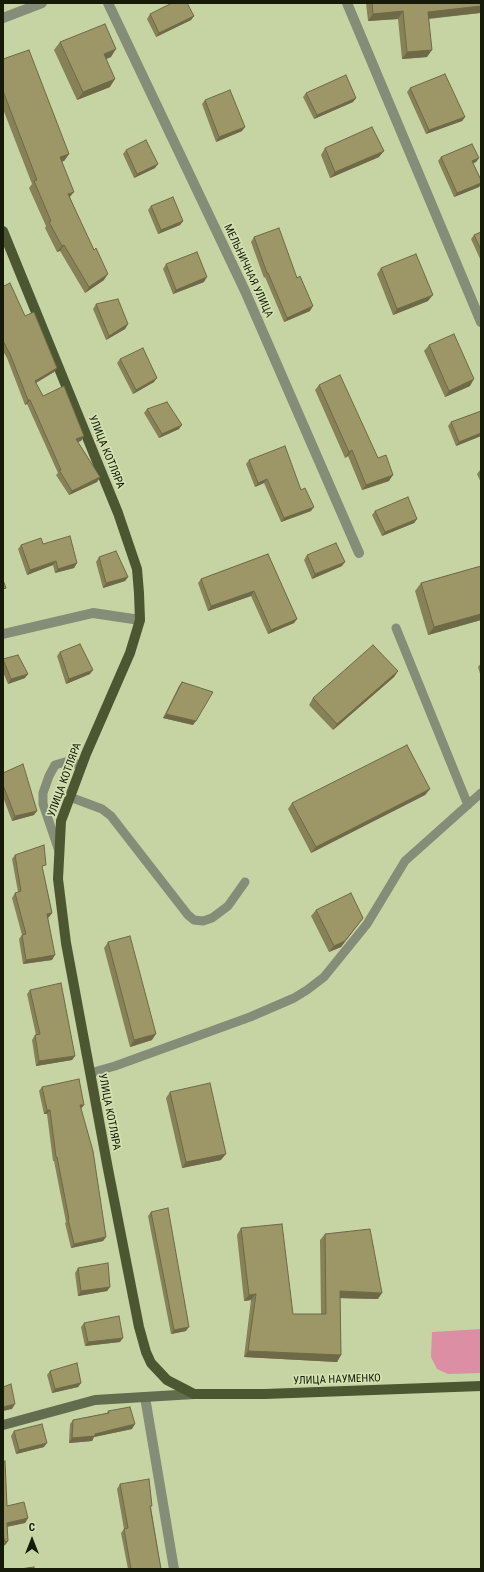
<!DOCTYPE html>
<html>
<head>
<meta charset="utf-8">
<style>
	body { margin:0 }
	#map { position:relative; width:484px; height:1572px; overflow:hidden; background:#c6d4a3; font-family:"Roboto Condensed",sans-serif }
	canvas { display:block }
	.frame { position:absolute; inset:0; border:4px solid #161a08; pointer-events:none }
	.north { position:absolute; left:12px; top:1520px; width:40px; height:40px; -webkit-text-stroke:3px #d3e1b0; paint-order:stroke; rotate:0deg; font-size:11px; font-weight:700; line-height:16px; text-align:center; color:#161a08 }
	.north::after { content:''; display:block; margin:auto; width:14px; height:18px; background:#161a08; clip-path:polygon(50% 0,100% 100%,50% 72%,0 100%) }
</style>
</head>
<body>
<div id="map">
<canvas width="484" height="1572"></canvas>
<div class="frame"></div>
<div class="north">С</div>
</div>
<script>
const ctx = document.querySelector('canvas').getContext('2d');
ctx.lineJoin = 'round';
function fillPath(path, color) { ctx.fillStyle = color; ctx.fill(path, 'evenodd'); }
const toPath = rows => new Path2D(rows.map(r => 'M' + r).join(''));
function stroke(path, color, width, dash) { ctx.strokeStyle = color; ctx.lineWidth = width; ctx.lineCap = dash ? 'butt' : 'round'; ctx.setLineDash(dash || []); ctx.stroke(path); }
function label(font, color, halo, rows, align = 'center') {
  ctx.font = font + ' "Roboto Condensed",sans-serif'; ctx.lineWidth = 3.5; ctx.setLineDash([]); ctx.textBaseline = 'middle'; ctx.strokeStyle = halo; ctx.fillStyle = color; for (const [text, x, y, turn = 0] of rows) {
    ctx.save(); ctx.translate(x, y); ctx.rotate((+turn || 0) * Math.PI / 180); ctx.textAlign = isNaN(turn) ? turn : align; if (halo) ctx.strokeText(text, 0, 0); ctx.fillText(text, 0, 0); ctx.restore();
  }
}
fillPath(toPath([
	[481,1329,481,1373,448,1374,437,1369,431,1357,432,1332]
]), '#dc8ea4');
stroke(toPath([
	[396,628,468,805],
	[70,797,102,809,111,816,188,915,194,920,203,921,212,918,228,906,245,882],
	[59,851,43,804,43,793,49,776,55,765,65,762,82,765],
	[90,1073,115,1066,250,1017,294,998,307,990,324,977,367,924,405,861,481,793]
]), '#858c78', 9);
stroke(toPath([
	[108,3,245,291,359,553],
	[347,3,481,322],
	[3,18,42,3],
	[3,634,93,613,140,620],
	[145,1397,174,1569]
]), '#858c78', 10);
stroke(toPath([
	[3,1425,95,1400,194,1394]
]), '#646c4f', 10);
stroke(toPath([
	[3,231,118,513,137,569,139,593,140,620,130,653,86,754,61,821,58,879,66,943,108,1169,139,1327,146,1352,151,1363,167,1380,194,1394,265,1394,481,1386]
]), '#4c5631', 10);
fillPath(toPath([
	[366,3,481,3,481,12,480,13,429,19,427,57,402,59,398,19,368,21],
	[150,14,194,16,191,20,156,37,147,19],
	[60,42,111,57,106,59,110,87,77,100,54,50],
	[3,59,69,154,64,161,62,161,70,197,104,280,85,293,60,251,57,252,45,228,46,226,29,188,32,184,3,109],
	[410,88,465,117,462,121,426,134,407,92],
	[306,93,356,98,353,102,314,119,303,97],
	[205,100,242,131,216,142,202,104],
	[325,148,379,157,330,178,321,155],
	[126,150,155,168,134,178,123,154],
	[441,157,479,158,476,162,473,163,481,180,481,184,479,187,454,197,438,161],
	[151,206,183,221,180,225,158,234,148,210],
	[481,232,481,261,471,239,474,235],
	[254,237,297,278,310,311,284,322,265,277,264,278,251,242],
	[166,264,204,282,173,294,163,269],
	[381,268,428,301,393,315,377,274],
	[3,284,25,316,57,368,54,372,36,383,43,396,81,441,78,442,100,477,97,482,69,495,56,475,58,473,27,404,25,405,7,358,3,351],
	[96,304,128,324,125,329,106,340,93,309],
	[429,345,470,386,445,397,424,351],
	[120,359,154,382,133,394,117,363],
	[319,385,389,481,362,490,348,456,345,458,315,390],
	[147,409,179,429,159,438,144,413],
	[481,411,481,436,456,446,448,426,451,422],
	[249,460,301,490,311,511,281,522,264,483,255,487,246,464],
	[480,470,481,470,481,483,477,474],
	[375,511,417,519,414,523,382,536,372,515],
	[21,545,77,563,74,568,55,573,53,565,27,575,18,549],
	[268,554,297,619,294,623,268,634,251,596,208,611,198,583,201,579],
	[307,555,342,566,312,579,304,560],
	[99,557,128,577,125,581,103,588,96,562],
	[481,566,481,620,428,635,415,591,421,583],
	[60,652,90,674,66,684,57,656],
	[3,659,25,678,8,684,3,672],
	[481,663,481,677,478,667],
	[398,671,394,677,333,730,309,705,313,698],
	[182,682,193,725,163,718,179,686],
	[3,773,34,815,12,821,3,797],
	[430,789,425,795,311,853,288,809,292,803],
	[15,855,43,870,52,913,49,917,48,918,52,960,23,964,19,939,22,935,12,898,15,893,18,892,12,859],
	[316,910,363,918,341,947,329,952,311,916],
	[108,942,152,1040,130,1047,104,948],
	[30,990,75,1056,72,1060,36,1066,32,1040,35,1035,36,1035,27,994],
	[42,1087,81,1109,106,1237,103,1241,71,1248,65,1223,66,1222,54,1161,53,1161,47,1114,44,1114,39,1091],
	[170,1092,221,1160,182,1168,166,1098],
	[151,1212,186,1331,171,1334,148,1216],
	[241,1228,293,1314,321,1314,320,1240,325,1234,378,1299,340,1298,341,1355,337,1362,244,1357,251,1300,244,1301,237,1235],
	[78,1268,110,1287,107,1291,78,1296,75,1273],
	[84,1323,120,1342,85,1346,81,1327],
	[50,1371,81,1383,78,1387,52,1393,47,1375],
	[108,1411,132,1429,94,1437,92,1441,69,1443,70,1424,73,1420,107,1413],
	[14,1431,44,1447,16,1454,11,1436],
	[3,1462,7,1506,28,1518,25,1523,7,1527,8,1541,5,1545,3,1546],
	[120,1484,151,1507,161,1569,128,1569,121,1533,124,1529,117,1489]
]), '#878158');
fillPath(toPath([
	[481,6,481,12,480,13,423,19,428,12],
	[403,11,398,19,368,21,373,14],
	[194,16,191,20,156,37,159,33],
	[116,49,111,57,99,62,104,54],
	[432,50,427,57,402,59,407,52],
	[115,79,110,87,77,100,83,92],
	[356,98,353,102,314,119,317,115],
	[465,117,462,121,426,134,429,130],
	[245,127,242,131,216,142,219,137],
	[384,151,379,157,330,178,335,172],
	[69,154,64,161,56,164,60,157],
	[479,158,476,162,469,165,472,161],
	[158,164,155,168,134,178,137,174],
	[481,183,481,184,479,187,454,197,457,193],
	[74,192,69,198,68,194],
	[183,221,180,225,158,234,161,230],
	[64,245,60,251,57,252,62,246],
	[108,274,104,280,85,293,89,287],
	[207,277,204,282,173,294,176,290],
	[433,295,428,301,393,315,397,309],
	[313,306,310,311,284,322,287,318],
	[128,324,125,329,106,340,109,336],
	[57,368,54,372,32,385,35,381],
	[157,378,154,382,133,394,136,390],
	[474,379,470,386,445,397,449,391],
	[28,400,30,400,27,404,25,405],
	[182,425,179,429,159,438,162,434],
	[481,433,481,436,456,446,459,442],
	[84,436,81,441,73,443,76,439],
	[352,450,348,456,345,458,349,452],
	[393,475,389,481,362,490,366,485],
	[100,477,97,482,69,495,72,491],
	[267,479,264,483,255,487,258,483],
	[314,507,311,511,281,522,284,518],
	[417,519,414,523,382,536,385,532],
	[56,561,53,565,27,575,30,570],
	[345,562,342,566,312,579,315,574],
	[77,563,74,568,55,573,58,569],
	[128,577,125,581,103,588,106,583],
	[254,591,251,596,208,611,211,606],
	[481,614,481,620,428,635,434,627],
	[297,619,294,623,268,634,271,630],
	[93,670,90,674,66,684,69,679],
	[398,671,394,677,333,730,337,724],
	[28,674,25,678,8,684,11,679],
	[166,714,196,721,193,725,163,718],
	[430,789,425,795,311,853,316,847],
	[37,811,34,815,12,821,15,816],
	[52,913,49,917,44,918,47,914],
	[363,918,341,947,329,952,334,946],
	[55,955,52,960,23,964,26,960],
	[156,1034,152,1040,130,1047,134,1040],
	[75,1056,72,1060,36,1066,39,1061],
	[80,1105,84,1105,81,1109],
	[47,1110,50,1110,47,1114,44,1114],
	[226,1154,221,1160,182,1168,186,1162],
	[106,1237,103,1241,71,1248,74,1244],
	[110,1287,107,1291,78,1296,81,1291],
	[340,1291,382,1293,378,1299,336,1298],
	[256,1294,251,1300,244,1301,249,1295],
	[189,1327,186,1331,171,1334,174,1330],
	[123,1338,120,1342,85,1346,88,1342],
	[248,1351,341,1355,337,1362,244,1357],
	[81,1383,78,1387,52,1393,55,1389],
	[15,1404,12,1409,3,1411,3,1407],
	[135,1424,132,1429,94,1437,92,1441,69,1443,72,1438],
	[47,1443,44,1447,16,1454,19,1450],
	[28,1518,25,1523,4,1527,7,1523],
	[8,1541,5,1545,3,1546,5,1542]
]), '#6e6947');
const building = toPath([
	[172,3,187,3,194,16,159,33,150,14,172,3],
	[372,3,481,3,481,6,428,12,432,50,407,52,403,11,373,14,372,3],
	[105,24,116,49,104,54,115,79,83,92,60,42,105,24],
	[29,50,69,154,60,157,74,192,68,194,94,250,96,248,108,274,89,287,64,245,62,246,49,222,51,221,34,181,37,180,3,91,3,59,29,50],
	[445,74,465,117,429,130,410,88,445,74],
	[346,75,356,98,317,115,306,93,346,75],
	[230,90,245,127,219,137,205,100,230,90],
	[372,127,384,151,335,172,325,148,372,127],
	[146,140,158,164,137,174,126,150,146,140],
	[472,144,479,158,472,161,481,180,481,183,457,193,441,157,472,144],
	[173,197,183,221,161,230,151,206,173,197],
	[279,228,297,278,300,276,313,306,287,318,268,273,267,273,254,237,279,228],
	[481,232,481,250,474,235,481,232],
	[197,252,207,277,176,290,166,264,197,252],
	[416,254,433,295,397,309,381,268,416,254],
	[10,283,25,316,34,312,57,368,35,381,43,396,64,386,84,436,76,439,100,477,72,491,59,470,61,470,30,400,28,400,10,354,3,341,3,284,4,286,10,283],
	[118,299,128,324,109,336,96,304,118,299],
	[454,334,474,379,449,391,429,345,454,334],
	[143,348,157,378,136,390,120,359,143,348],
	[340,375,378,458,386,455,393,475,366,485,352,450,349,452,319,385,340,375],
	[167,402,182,425,162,434,147,409,167,402],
	[481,411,481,433,459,442,451,422,481,411],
	[285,446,301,490,305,488,314,507,284,518,267,479,258,483,249,460,285,446],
	[408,497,417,519,385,532,375,511,408,497],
	[70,536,77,563,58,569,56,561,30,570,21,545,41,538,43,544,70,536],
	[336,543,345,562,315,574,307,555,336,543],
	[116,551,128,577,106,583,99,557,116,551],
	[268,554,297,619,271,630,254,591,211,606,201,579,268,554],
	[481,566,481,614,434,627,421,583,481,566],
	[3,580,6,588,3,589,3,580],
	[80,644,93,670,69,679,60,652,80,644],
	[373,645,398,671,337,724,313,698,373,645],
	[18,655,28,674,11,679,3,659,18,655],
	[182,682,213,692,196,721,166,714,182,682],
	[407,745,430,789,316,847,292,803,407,745],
	[23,764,37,811,15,816,3,785,3,773,23,764],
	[44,845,46,865,42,866,52,913,47,914,55,955,26,960,22,935,26,934,15,893,21,891,15,855,44,845],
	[351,893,363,918,345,941,334,946,316,910,351,893],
	[130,936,156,1034,134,1040,108,942,130,936],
	[61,983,75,1056,39,1061,35,1035,40,1034,30,990,61,983],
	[79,1079,84,1105,80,1105,93,1151,106,1237,74,1244,68,1219,69,1219,57,1157,56,1157,50,1110,47,1110,42,1087,79,1079],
	[210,1083,226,1154,186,1162,170,1092,210,1083],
	[168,1208,189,1327,174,1330,151,1212,168,1208],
	[282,1224,293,1314,326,1314,325,1234,370,1229,382,1293,340,1291,341,1355,248,1351,256,1294,249,1295,241,1228,282,1224],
	[108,1263,110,1287,81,1291,78,1268,108,1263],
	[119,1316,123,1338,88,1342,84,1323,119,1316],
	[77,1363,81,1383,55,1389,50,1371,77,1363],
	[11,1384,15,1404,3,1407,3,1387,11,1384],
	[130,1407,135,1424,95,1434,95,1436,72,1438,73,1420,109,1413,108,1411,130,1407],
	[42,1424,47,1443,19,1450,14,1431,42,1424],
	[5,1461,7,1506,24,1502,28,1518,7,1523,8,1541,5,1542,3,1535,3,1462,5,1461],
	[149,1479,152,1506,150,1506,161,1569,131,1569,124,1529,128,1528,120,1484,149,1479],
	[34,1567,34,1569,20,1569,34,1567]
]);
fillPath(building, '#9d9666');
stroke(building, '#6e6947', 1);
label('11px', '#161a08', '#d3e1b0', [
	["МЕЛЬНИЧНАЯ УЛИЦА",248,271,65],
	["УЛИЦА КОТЛЯРА",106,452,68],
	["УЛИЦА КОТЛЯРА",65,780,-70],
	["УЛИЦА КОТЛЯРА",109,1112,79],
	["УЛИЦА НАУМЕНКО",337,1380,-2]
]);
</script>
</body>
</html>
